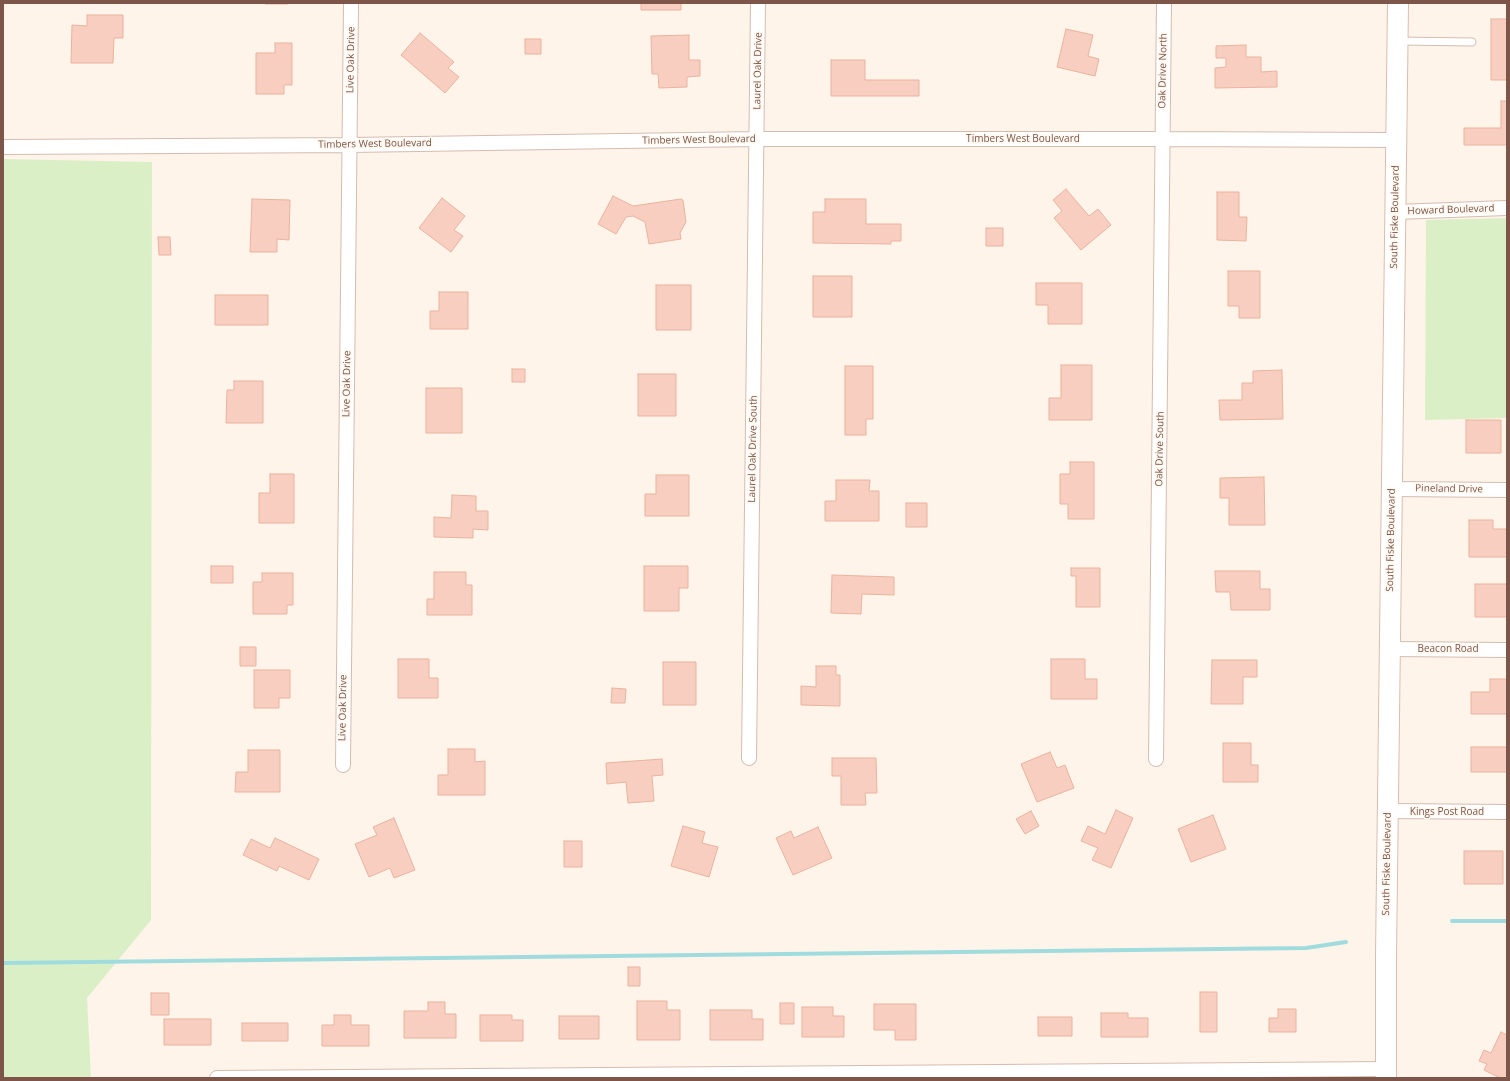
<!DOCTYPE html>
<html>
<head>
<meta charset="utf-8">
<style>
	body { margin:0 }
	#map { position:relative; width:1510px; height:1081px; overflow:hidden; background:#fef4ea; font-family:"Open Sans",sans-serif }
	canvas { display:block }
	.frame { position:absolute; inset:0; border:4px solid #7d5649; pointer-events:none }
</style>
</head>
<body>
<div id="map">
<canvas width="1510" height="1081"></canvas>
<div class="frame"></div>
</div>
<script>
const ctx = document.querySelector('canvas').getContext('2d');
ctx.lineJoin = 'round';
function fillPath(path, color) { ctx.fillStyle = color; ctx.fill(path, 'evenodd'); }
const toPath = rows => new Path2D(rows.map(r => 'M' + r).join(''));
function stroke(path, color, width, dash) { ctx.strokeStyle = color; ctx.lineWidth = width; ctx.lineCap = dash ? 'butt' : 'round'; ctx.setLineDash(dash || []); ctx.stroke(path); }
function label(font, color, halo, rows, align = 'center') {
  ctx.font = font + ' "Open Sans",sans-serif'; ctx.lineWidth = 3.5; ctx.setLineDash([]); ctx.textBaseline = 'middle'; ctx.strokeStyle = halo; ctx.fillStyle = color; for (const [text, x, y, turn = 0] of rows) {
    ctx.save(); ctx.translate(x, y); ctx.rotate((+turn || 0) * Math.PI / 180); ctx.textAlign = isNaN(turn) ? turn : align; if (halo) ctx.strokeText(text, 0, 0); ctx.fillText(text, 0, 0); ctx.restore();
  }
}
fillPath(toPath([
	[3,159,152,162,151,920,87,998,91,1078,3,1078],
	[1507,218,1507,418,1425,420,1426,220]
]), '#dbefc6');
stroke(toPath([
	[1452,921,1507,921],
	[3,963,1306,948,1346,942]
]), '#a0dcde', 4);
const building = toPath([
	[265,3,288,3,288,4,265,4,265,3],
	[641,3,681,3,681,10,641,10,641,3],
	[87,15,123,15,123,38,114,38,113,63,71,63,72,25,87,26,87,15],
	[1491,19,1507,19,1507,80,1491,80,1491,19],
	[1066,29,1093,35,1088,56,1099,59,1095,76,1057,67,1066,29],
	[420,33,454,62,448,68,459,77,445,93,401,55,420,33],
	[689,35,689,60,700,60,700,76,687,77,687,87,659,88,658,74,652,74,651,36,689,35],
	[525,39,541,39,541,54,525,54,525,39],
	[275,43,292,43,292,85,284,85,284,94,256,94,256,53,275,53,275,43],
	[1246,45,1246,57,1261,57,1261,72,1277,71,1277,87,1215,88,1215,68,1226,67,1226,58,1216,58,1216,46,1246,45],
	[831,60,865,60,865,80,919,80,919,96,831,96,831,60],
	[1501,101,1507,101,1507,145,1464,145,1464,128,1501,128,1501,101],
	[1066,189,1089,216,1098,209,1111,225,1081,250,1054,218,1062,211,1053,200,1066,189],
	[1217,192,1239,192,1239,217,1247,217,1246,241,1217,240,1217,192],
	[613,196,633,206,681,199,683,200,686,222,680,233,681,239,649,244,645,222,633,216,626,217,616,234,598,224,613,196],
	[442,198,465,216,454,230,463,236,451,252,419,228,442,198],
	[252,199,290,200,289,240,277,239,277,252,250,252,252,199],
	[825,199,866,199,866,224,901,224,901,241,891,241,891,244,813,243,813,212,825,212,825,199],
	[986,228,1003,228,1003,246,986,246,986,228],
	[158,237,170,237,171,255,159,255,158,237],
	[1228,271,1260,271,1260,318,1239,318,1239,306,1228,306,1228,271],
	[813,276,852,276,852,317,813,317,813,276],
	[1036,283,1082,283,1082,324,1048,324,1048,305,1036,305,1036,283],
	[656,285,691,285,691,330,656,330,656,285],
	[439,292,468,292,468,329,430,329,430,311,439,311,439,292],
	[215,295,268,295,268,325,215,325,215,295],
	[1061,365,1092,365,1092,420,1049,420,1049,398,1061,398,1061,365],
	[845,366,873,366,873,419,866,419,866,435,845,435,845,366],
	[512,369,525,369,525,382,512,382,512,369],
	[1282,370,1283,419,1220,420,1219,400,1242,400,1242,383,1253,383,1253,371,1282,370],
	[638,374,676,374,676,416,638,416,638,374],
	[234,381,263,381,263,423,226,423,227,390,234,390,234,381],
	[426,388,462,388,462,433,426,433,426,388],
	[1466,420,1501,420,1501,453,1466,453,1466,420],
	[1070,462,1094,462,1094,519,1068,519,1068,504,1060,504,1060,474,1070,474,1070,462],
	[270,474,294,474,294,523,259,523,259,493,270,493,270,474],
	[656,475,689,475,689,516,645,516,645,494,656,494,656,475],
	[1264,477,1265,525,1229,525,1229,498,1220,498,1220,478,1264,477],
	[836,480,870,480,869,491,879,491,879,521,825,521,825,501,836,501,836,480],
	[452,495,476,496,476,511,488,511,488,530,473,529,473,538,434,537,434,517,451,518,452,495],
	[906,503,927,503,927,527,906,527,906,503],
	[1469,520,1493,520,1493,529,1507,529,1507,557,1469,557,1469,520],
	[211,566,233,566,233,583,211,583,211,566],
	[644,566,688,566,688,588,679,588,679,611,644,611,644,566],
	[1071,568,1100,568,1100,607,1076,607,1076,576,1071,576,1071,568],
	[1215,571,1260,571,1260,589,1270,589,1270,610,1231,610,1230,592,1216,592,1215,571],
	[434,572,466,572,466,585,472,585,472,615,427,615,427,599,434,599,434,572],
	[262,573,293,573,293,605,287,605,287,614,253,614,253,582,262,582,262,573],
	[832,575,894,577,894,595,862,594,861,614,831,613,832,575],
	[1475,584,1507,584,1507,617,1475,617,1475,584],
	[240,647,256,647,256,666,240,666,240,647],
	[398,659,429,659,429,678,438,678,438,698,398,698,398,659],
	[1051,659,1085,659,1085,679,1097,679,1097,699,1051,699,1051,659],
	[1212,660,1257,660,1257,677,1243,677,1243,704,1211,704,1212,660],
	[663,662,696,662,696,705,663,705,663,662],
	[816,666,836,666,836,675,840,675,840,706,801,705,801,686,816,687,816,666],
	[254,670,290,670,290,698,279,698,279,708,254,708,254,670],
	[1490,679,1507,679,1507,714,1471,714,1471,692,1490,692,1490,679],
	[612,688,626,689,625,703,611,703,612,688],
	[1223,743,1251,743,1251,765,1258,765,1258,782,1223,782,1223,743],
	[1471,747,1507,747,1507,772,1471,772,1471,747],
	[448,749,475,749,475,762,485,761,485,795,438,795,438,775,448,775,448,749],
	[248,750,280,750,280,792,235,792,236,772,248,772,248,750],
	[1050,752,1057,768,1065,765,1074,788,1037,802,1021,764,1050,752],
	[832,758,876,758,877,793,865,793,866,805,841,805,841,776,832,776,832,758],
	[662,759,663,775,652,776,654,801,628,803,626,782,607,784,606,763,662,759],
	[1116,810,1133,818,1111,868,1092,860,1098,848,1081,841,1088,826,1105,834,1116,810],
	[1031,811,1039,826,1025,834,1016,819,1031,811],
	[1213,815,1226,849,1191,862,1178,829,1213,815],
	[394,818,415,870,394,878,390,868,369,877,355,844,377,835,373,827,394,818],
	[683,826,705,832,702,843,718,847,709,877,671,866,683,826],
	[818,827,832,858,793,875,776,838,791,831,794,838,818,827],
	[275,838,319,859,309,880,279,866,277,871,243,855,251,839,270,848,275,838],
	[564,841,582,841,582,867,564,867,564,841],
	[1464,851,1503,851,1503,884,1464,884,1464,851],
	[628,967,640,967,640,986,628,986,628,967],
	[1200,992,1217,992,1217,1032,1200,1032,1200,992],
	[151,993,169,993,169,1015,151,1015,151,993],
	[637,1001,667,1001,667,1010,680,1010,680,1040,637,1040,637,1001],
	[428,1002,445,1002,445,1014,456,1014,456,1038,404,1038,404,1011,428,1011,428,1002],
	[780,1003,794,1003,794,1024,780,1024,780,1003],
	[874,1004,916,1004,916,1040,895,1040,895,1030,874,1030,874,1004],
	[802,1007,833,1007,833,1016,844,1016,844,1037,802,1037,802,1007],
	[1278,1009,1296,1009,1296,1032,1269,1032,1269,1018,1278,1018,1278,1009],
	[710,1010,752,1010,752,1019,763,1019,763,1040,710,1040,710,1010],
	[1101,1013,1128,1013,1128,1018,1148,1018,1148,1037,1101,1037,1101,1013],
	[334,1015,351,1015,351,1025,369,1025,369,1046,322,1046,322,1025,334,1025,334,1015],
	[480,1015,512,1015,512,1020,523,1020,523,1041,480,1041,480,1015],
	[559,1016,599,1016,599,1039,559,1039,559,1016],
	[1038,1017,1072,1017,1072,1036,1038,1036,1038,1017],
	[164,1019,211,1019,211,1045,164,1045,164,1019],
	[242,1023,288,1023,288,1041,242,1041,242,1023],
	[1501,1032,1507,1035,1507,1078,1500,1078,1484,1070,1487,1064,1479,1061,1484,1050,1491,1053,1501,1032]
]);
fillPath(building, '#f7cebf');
stroke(building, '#ebb29d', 1);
const lane = toPath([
	[1399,41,1472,42]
]);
const street = toPath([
	[3,147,350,145,757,139,1163,139,1396,140],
	[1395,212,1507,208],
	[1391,489,1507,490],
	[1389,649,1507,650],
	[749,758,758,3],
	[1156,759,1164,3],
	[343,765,351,3],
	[1388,811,1507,812],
	[217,1078,1386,1069]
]);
const secondary = toPath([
	[1386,1078,1386,955,1398,3]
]);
stroke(lane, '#d5bcb0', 9);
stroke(street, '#d5bcb0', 16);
stroke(secondary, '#dbbdaf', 22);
stroke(lane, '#fff', 7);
stroke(street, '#fff', 14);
stroke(secondary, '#fff', 20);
label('10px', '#7d5649', '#fff9f2', [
	["Live Oak Drive",351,60,-89],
	["Laurel Oak Drive",758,71,-89],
	["Oak Drive North",1163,71,-89],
	["Timbers West Boulevard",1023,139],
	["Timbers West Boulevard",699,140,-1],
	["Timbers West Boulevard",375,144,-1],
	["Howard Boulevard",1451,210,-2],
	["South Fiske Boulevard",1395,217,-89],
	["Live Oak Drive",347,384,-89],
	["Laurel Oak Drive South",753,449,-89],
	["Oak Drive South",1160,449,-89],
	["Pineland Drive",1449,489,1],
	["South Fiske Boulevard",1391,540,-89],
	["Beacon Road",1448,649],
	["Live Oak Drive",343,708,-89],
	["Kings Post Road",1447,812],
	["South Fiske Boulevard",1387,864,-89]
]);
</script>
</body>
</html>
